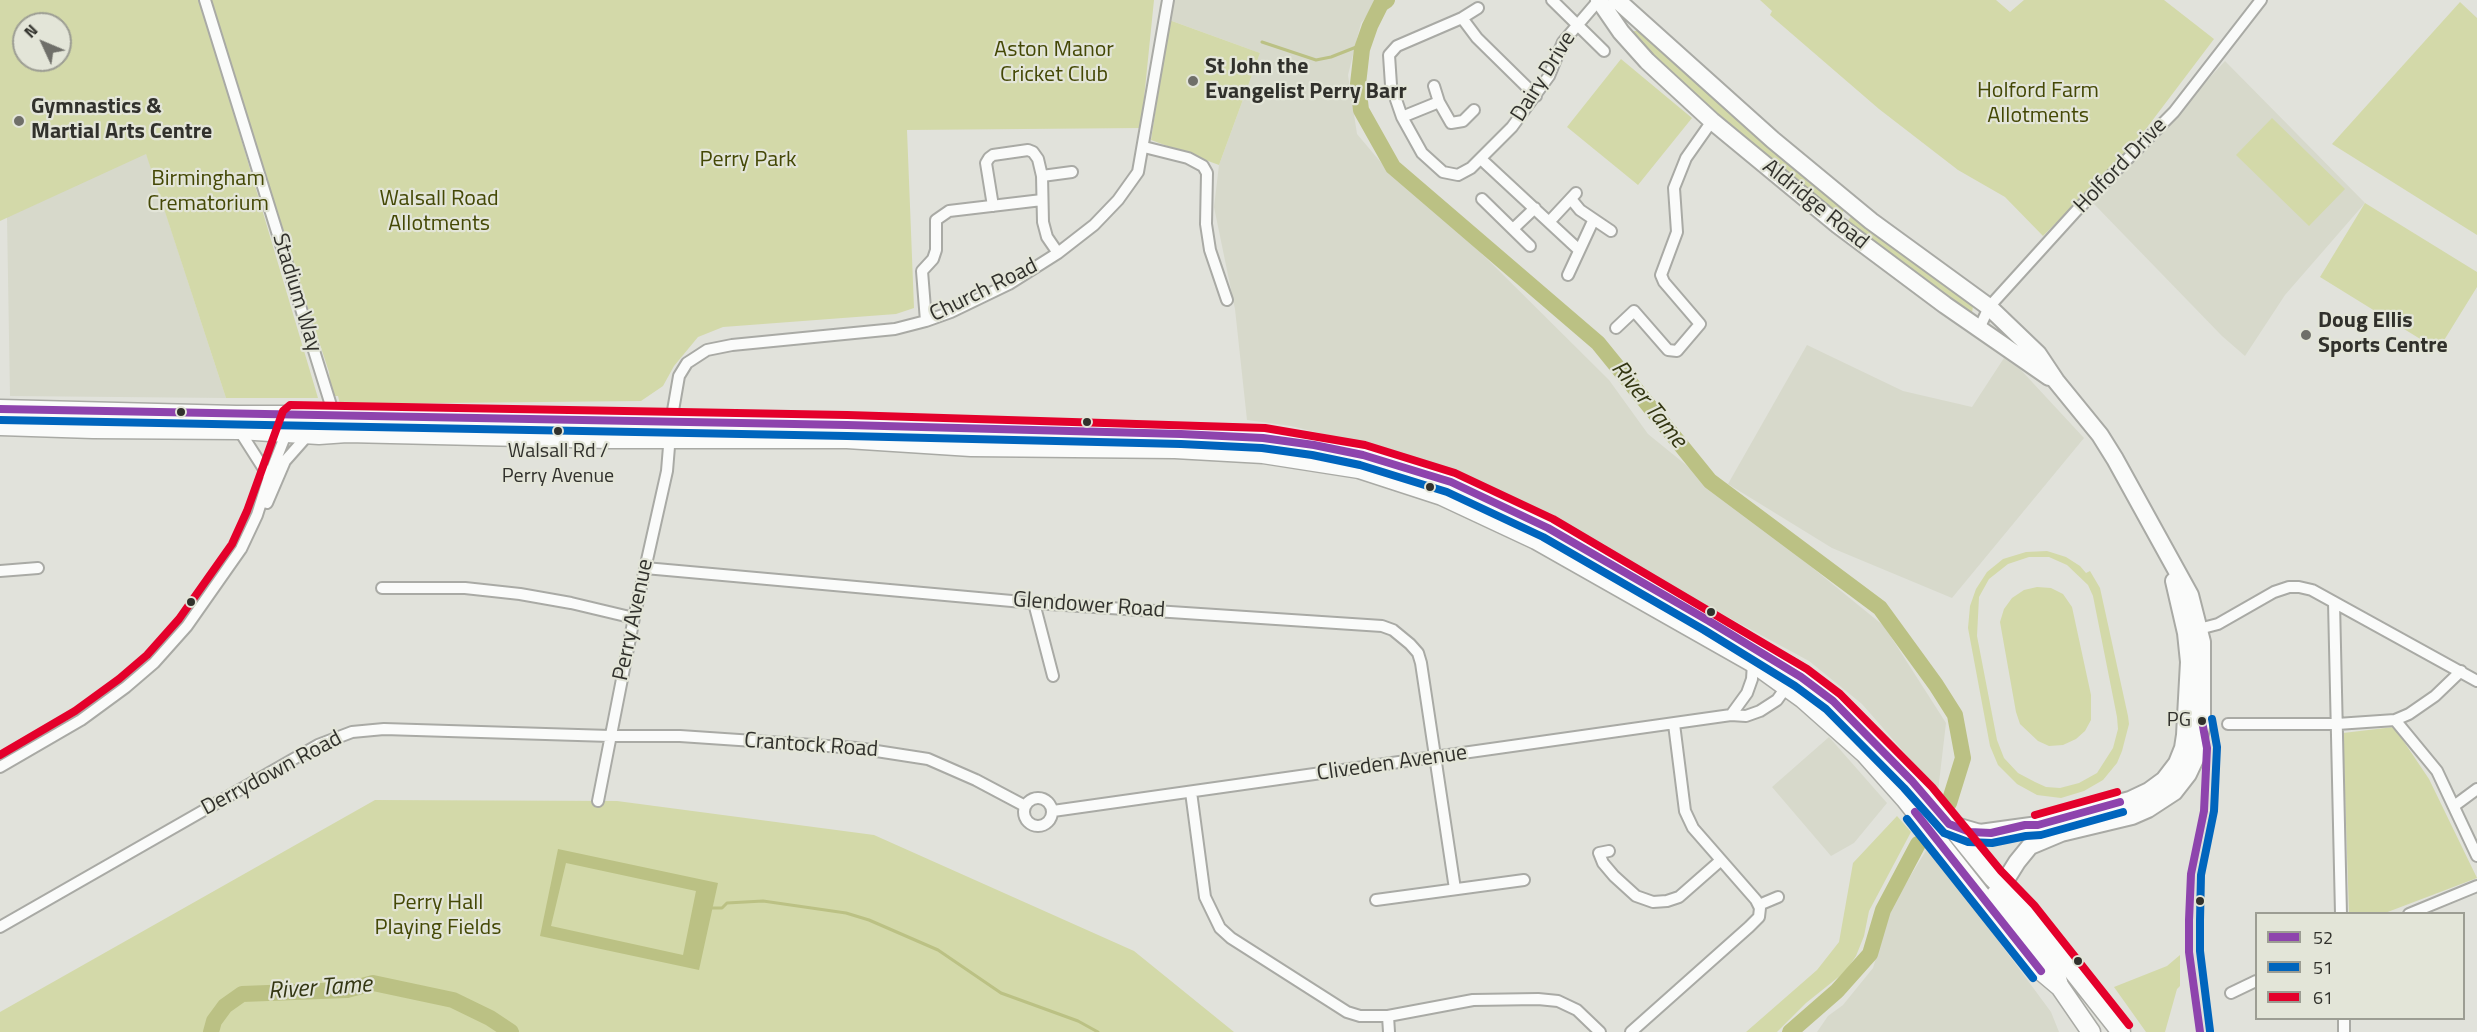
<!DOCTYPE html>
<html>
<head>
<meta charset="utf-8">
<style>
	body { margin:0 }
	#map { position:relative; width:2477px; height:1032px; overflow:hidden; background:#e1e2db; font-family:"Titillium Web",sans-serif }
	canvas { display:block }
	.legend { position:absolute; left:2255px; top:912px; width:210px; height:108px; box-sizing:border-box; background:#e3e5d8; border:2px solid #9c9d93; margin:0; padding:8px 10px; list-style:none; font-size:18px; color:#31312c }
	.legend li { display:flex; align-items:center; gap:12px; height:30px }
	.legend b { width:30px; border:2px solid #9c9d93 }
	.north { position:absolute; left:12px; top:12px; width:60px; height:60px; box-sizing:border-box; background:#e3e5d8; border:2px solid #9c9d93; border-radius:50%; rotate:314deg; font-size:16px; font-weight:700; line-height:24px; text-align:center; color:#31312c }
	.north::after { content:''; display:block; margin:auto; width:21px; height:27px; background:#6f6f69; clip-path:polygon(50% 0,100% 100%,50% 72%,0 100%) }
</style>
</head>
<body>
<div id="map">
<canvas width="2477" height="1032"></canvas>
<ul class="legend">
<li><b style="height:8px;background:#8e44ad"></b>52</li>
<li><b style="height:8px;background:#0065bd"></b>51</li>
<li><b style="height:8px;background:#e4002b"></b>61</li>
</ul>
<div class="north">N</div>
</div>
<script>
const ctx = document.querySelector('canvas').getContext('2d');
ctx.lineJoin = 'round';
function fillPath(path, color) { ctx.fillStyle = color; ctx.fill(path, 'evenodd'); }
const toPath = rows => new Path2D(rows.map(r => 'M' + r).join(''));
function stroke(path, color, width, dash) { ctx.strokeStyle = color; ctx.lineWidth = width; ctx.lineCap = dash ? 'butt' : 'round'; ctx.setLineDash(dash || []); ctx.stroke(path); }
function label(font, color, halo, rows, align = 'center') {
  ctx.font = font + ' "Titillium Web",sans-serif'; ctx.lineWidth = 4.5; ctx.setLineDash([]); ctx.textBaseline = 'middle'; ctx.strokeStyle = halo; ctx.fillStyle = color; for (const [text, x, y, turn = 0] of rows) {
    ctx.save(); ctx.translate(x, y); ctx.rotate((+turn || 0) * Math.PI / 180); ctx.textAlign = isNaN(turn) ? turn : align; if (halo) ctx.strokeText(text, 0, 0); ctx.fillText(text, 0, 0); ctx.restore();
  }
}
fillPath(toPath([
	[1174,0,1380,0,1361,23,1348,75,1357,134,1389,172,1466,238,1609,380,1648,434,1884,626,1946,723,1938,791,1862,704,1809,661,1593,544,1453,471,1365,444,1291,426,1247,420,1235,309,1214,207,1219,165,1260,53,1169,20],
	[2225,61,2365,203,2285,295,2245,356,2222,336,2094,204],
	[146,153,226,398,10,396,7,217],
	[1807,345,1903,391,1972,407,2004,358,2020,369,2084,438,1952,598,1832,548,1728,484],
	[1829,737,1887,803,1854,843,1831,856,1772,787],
	[1927,849,1969,901,2051,1012,2059,1032,1817,1032,1828,1016,1843,1005,1873,968,1892,906]
]), '#d7d9cb');
fillPath(toPath([
	[0,0,1154,0,1141,128,907,130,914,308,896,314,723,327,698,337,674,366,663,386,641,401,340,404,338,396,332,396,329,372,243,110,234,115,318,398,226,398,146,154,0,221],
	[24,24,60,24,60,60,24,60],
	[1760,0,1996,0,2010,12,2024,0,2164,0,2214,39,2133,146,2043,236,2005,197,1958,170,1879,109,1770,15,1772,11],
	[2460,2,2477,18,2477,235,2332,144],
	[1169,20,1260,53,1219,165,1151,140],
	[1634,31,1639,31,1844,207,1843,212,1837,217,1678,87,1633,36],
	[1621,59,1692,118,1638,185,1567,127],
	[2272,118,2345,189,2309,226,2236,155],
	[2365,203,2477,272,2477,287,2438,350,2320,277],
	[1853,214,1973,306,1972,313,1969,314,1846,223],
	[2047,551,2066,557,2080,566,2086,573,2090,571,2100,588,2128,716,2129,724,2122,751,2117,763,2103,780,2084,791,2061,798,2037,795,2017,784,1998,765,1990,746,1968,628,1970,606,1976,589,1987,572,2003,559,2026,552],
	[2029,557,2049,557,2067,565,2088,585,2093,596,2117,717,2118,729,2113,748,2097,773,2079,783,2060,788,2046,787,2035,782,2018,773,2004,758,1997,740,1977,636,1979,597,1989,579,2008,564],
	[2037,587,2051,588,2063,594,2072,607,2091,695,2091,720,2085,731,2076,739,2063,745,2049,746,2038,741,2020,724,2016,712,2000,622,2004,609,2012,598,2024,590],
	[2394,727,2429,779,2477,878,2385,913,2349,913,2343,733],
	[375,800,617,801,874,835,1134,951,1234,1032,0,1032,0,1012],
	[1897,816,1911,832,1869,911,1864,936,1856,956,1846,971,1806,1003,1777,1032,1746,1032,1817,970,1839,942,1853,863],
	[2180,955,2180,986,2177,989,2165,1032,2146,1032,2114,987,2167,966]
]), '#d3d9a9');
fillPath(toPath([
	[558,849,718,883,699,970,540,936],
	[566,863,696,891,683,955,551,926]
]), '#bbc184');
stroke(toPath([
	[1262,42,1316,60,1331,57,1364,44],
	[712,908,722,908,727,903,763,901,846,913,869,920,938,950,1001,993,1078,1021,1098,1032]
]), '#bbc184', 3);
stroke(toPath([
	[1387,0,1381,4,1370,26,1362,49,1358,84,1361,110,1393,167,1598,343,1710,481,1880,608,1936,685,1955,715,1963,758,1949,803],
	[211,1032,214,1021,225,1006,242,994,347,990,373,983,453,1000,490,1018,511,1032],
	[1790,1032,1837,991,1870,954,1883,910,1918,844]
]), '#bbc184', 16);
const street = toPath([
	[205,0,334,415],
	[1552,0,1604,51],
	[1478,8,1462,18,1397,46,1389,55,1391,85,1402,117,1422,153,1443,172,1458,175,1471,168,1512,127,1549,76,1563,42,1599,0],
	[1462,18,1477,38,1536,96],
	[1434,86,1439,102],
	[1402,117,1439,102,1451,123,1463,121,1474,110],
	[1144,147,1188,158,1203,166,1207,173,1206,224,1210,250,1227,300],
	[1481,159,1579,250],
	[1042,176,1072,172],
	[1482,199,1530,246],
	[1571,199,1580,210,1611,231],
	[993,206,986,163,989,158,993,155,1028,150,1033,152,1038,159,1042,176,1043,222,1047,237,1058,253],
	[1549,222,1576,193],
	[1514,228,1535,208],
	[1568,275,1593,221],
	[926,321,922,271,933,259,936,250,936,220,949,211,1042,200],
	[1616,328,1634,311,1668,350,1677,351,1700,324,1664,282,1661,275,1677,232,1674,188,1686,158,1712,121],
	[1979,329,1989,307,2077,210,2174,112,2261,0],
	[239,430,269,477],
	[267,503,285,461,308,435],
	[645,568,1034,603,1382,626,1393,630,1410,644,1418,653,1421,663,1455,889],
	[0,571,38,568],
	[382,588,465,588,520,594,571,603,634,618],
	[2334,602,2341,914],
	[1034,603,1053,676],
	[2195,630,2218,624,2274,592,2289,587,2299,587,2312,590,2477,681],
	[1731,715,1747,693,1752,679,1753,663],
	[2395,720,2437,771,2477,856],
	[2228,724,2337,724,2395,720,2409,714,2435,696,2461,671],
	[0,767,81,720,126,687,154,663,187,626,241,549,257,515,269,477,288,429],
	[1191,792,1205,897,1220,928,1231,938,1347,1012,1360,1016,1388,1016,1473,1000,1538,999,1558,1001,1577,1010,1600,1032],
	'1024 812a14 14 0 1 1 28 0a14 14 0 1 1-28 0Z',
	[598,801,634,618,667,471,671,422,679,376,687,363,707,350,732,345,895,329,926,321,951,312,1009,284,1058,253,1094,225,1118,200,1138,172,1168,0],
	[2454,806,2477,789],
	[1053,811,1731,715,1746,716,1760,711,1777,700,1787,686,1786,683],
	[1609,851,1599,853,1603,863,1614,876,1636,896,1653,902,1667,901,1679,897,1720,861],
	[1376,900,1524,880],
	[1759,905,1778,897],
	[2409,914,2477,886],
	[0,927,318,745,352,732,384,729,610,736,680,736,857,748,928,759,976,780,1025,806],
	[2231,993,2256,981],
	[1388,1016,1389,1032],
	[2344,1018,2344,1032],
	[1631,1032,1749,927,1759,917,1760,908,1756,900,1693,828,1685,811,1674,724]
]);
const primary = toPath([
	[1599,0,1621,32,1647,61,1712,121,1838,225,1945,305,2049,377],
	[1617,0,1773,140,1871,221,1989,307,2038,354,2056,381,2100,435,2115,459,2190,595,2202,642,2202,721,2196,757,2188,774,2174,792,2148,809,2132,816,2061,833,2030,846,2017,862,2002,886,1988,902],
	[1949,824,1980,833,2038,825,2130,800,2149,791,2164,780,2177,763,2183,748,2185,735,2189,662,2186,633,2174,581],
	[2003,880,2004,903,2058,978,2060,986]
]);
const highway = toPath([
	[0,409,236,415,334,415,775,425,847,425,937,429,1181,434,1263,438,1363,455,1451,482,1548,528,1801,677,1833,701,1925,794,1993,878,2026,912,2121,1032],
	[0,426,93,429,239,430,319,435,347,433,610,439,847,439,971,447,1175,449,1263,454,1359,469,1442,496,1536,540,1753,663,1803,699,1865,754,1905,799,2041,971,2060,987,2091,1032]
]);
stroke(street, '#a9aaa5', 14);
stroke(primary, '#a9aaa5', 20);
stroke(highway, '#a9aaa5', 21);
stroke(street, '#fafbfa', 10);
stroke(primary, '#fafbfa', 16);
stroke(highway, '#fafbfa', 18);
stroke(toPath([
	[0,409,847,425,1181,434,1263,438,1314,445,1363,455,1451,482,1548,528,1709,621,1801,677,1833,701,1912,781,1949,824,1970,832,1991,833,2025,825,2038,825,2120,802],
	[1915,812,2041,971],
	[2200,1032,2189,952,2189,920,2191,874,2204,811,2207,748,2202,721]
]), '#8e44ad', 8);
stroke(toPath([
	[0,420,847,436,1181,444,1262,448,1312,455,1360,465,1447,492,1543,537,1704,630,1795,686,1826,709,1904,788,1944,833,1968,842,1992,843,2026,836,2041,835,2123,812],
	[1907,819,2033,978],
	[2210,1031,2200,951,2200,920,2201,875,2214,811,2217,747,2212,719]
]), '#0065bd', 8);
stroke(toPath([
	[0,755,75,711,119,679,147,655,179,619,232,544,247,511,283,411,290,405,847,415,1265,428,1365,445,1455,473,1553,519,1807,669,1840,694,1932,787,2001,871,2034,905,2129,1025],
	[2035,815,2117,792]
]), '#e4002b', 8);
for (const [x, y, r, color] of [
	[1193,81,6,"#6f6f69"],
	[19,121,6,"#6f6f69"],
	[2306,335,6,"#6f6f69"],
	[181,412,5,"#31312c"],
	[1087,422,5,"#31312c"],
	[558,431,5,"#31312c"],
	[1430,487,5,"#31312c"],
	[191,602,5,"#31312c"],
	[1711,612,5,"#31312c"],
	[2202,721,5,"#31312c"],
	[2200,901,5,"#31312c"],
	[2078,961,5,"#31312c"]
]) { const dot = new Path2D(); dot.arc(x, y, r, 0, 2 * Math.PI); ctx.fillStyle = color; ctx.fill(dot); stroke(dot, '#e3e5d8', 2); }
label('20px', '#31312c', '#e3e5d8', [
	["Walsall Rd /",558,452],
	["Perry Avenue",558,477],
	["PG",2191,721,"right"]
]);
label('22px', '#444805', '#e3e5d8', [
	["Aston Manor",1054,51],
	["Cricket Club",1054,76],
	["Holford Farm",2038,92],
	["Allotments",2038,117],
	["Perry Park",748,161],
	["Birmingham",208,180],
	["Crematorium",208,205],
	["Walsall Road",439,200],
	["Allotments",439,225],
	["Perry Hall",438,904],
	["Playing Fields",438,929]
]);
label('bold 22px', '#31312c', '#e3e5d8', [
	["St John the",1205,68],
	["Evangelist Perry Barr",1205,93],
	["Gymnastics &",31,108],
	["Martial Arts Centre",31,133],
	["Doug Ellis",2318,322],
	["Sports Centre",2318,347]
], 'left');
label('22px', '#31312c', '#e3e5d8', [
	["Dairy Drive",1544,77,-58],
	["Holford Drive",2121,166,-46],
	["Aldridge Road",1815,205,39],
	["Church Road",984,291,-26],
	["Stadium Way",296,293,73],
	["Glendower Road",1089,606,4],
	["Perry Avenue",634,620,-78],
	["Crantock Road",811,746,4],
	["Cliveden Avenue",1392,764,-8],
	["Derrydown Road",272,774,-28]
]);
label('italic 24px', '#333612', '#e3e5d8', [
	["River Tame",1648,405,51],
	["River Tame",320,989,-4]
]);
</script>
</body>
</html>
